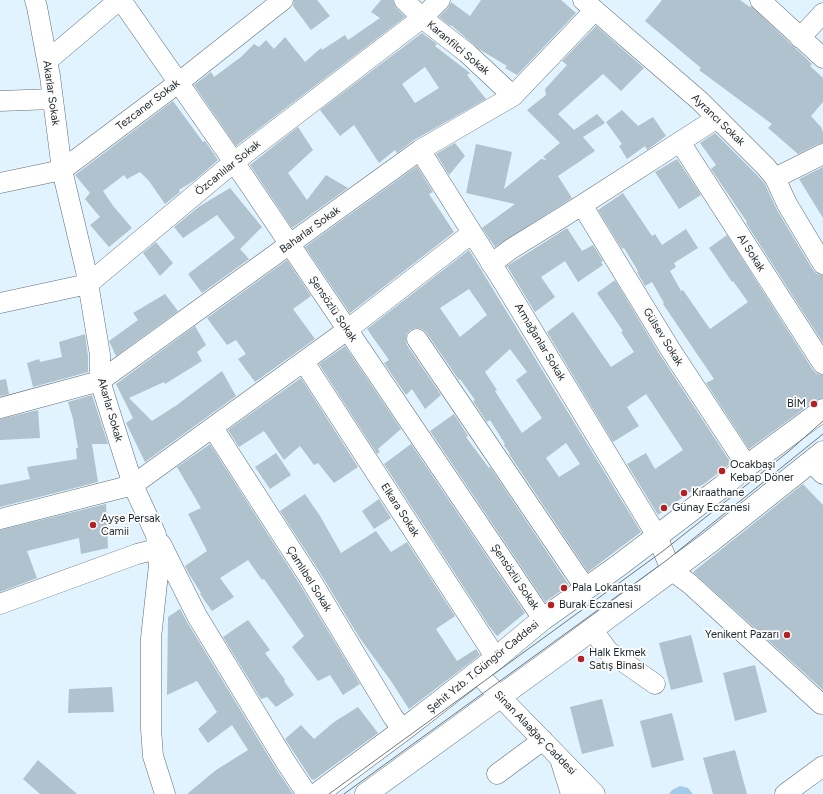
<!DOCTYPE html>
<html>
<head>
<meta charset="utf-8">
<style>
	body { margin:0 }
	canvas { display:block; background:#e1f3fe }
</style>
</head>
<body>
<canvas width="823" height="794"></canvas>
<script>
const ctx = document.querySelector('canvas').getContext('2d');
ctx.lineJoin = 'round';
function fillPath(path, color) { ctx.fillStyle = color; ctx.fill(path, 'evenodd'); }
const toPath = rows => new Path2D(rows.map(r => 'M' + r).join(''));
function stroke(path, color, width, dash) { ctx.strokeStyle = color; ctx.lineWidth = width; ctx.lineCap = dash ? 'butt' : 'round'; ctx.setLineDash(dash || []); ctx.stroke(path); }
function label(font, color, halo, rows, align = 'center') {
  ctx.font = font + ' Figtree,sans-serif'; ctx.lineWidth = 3.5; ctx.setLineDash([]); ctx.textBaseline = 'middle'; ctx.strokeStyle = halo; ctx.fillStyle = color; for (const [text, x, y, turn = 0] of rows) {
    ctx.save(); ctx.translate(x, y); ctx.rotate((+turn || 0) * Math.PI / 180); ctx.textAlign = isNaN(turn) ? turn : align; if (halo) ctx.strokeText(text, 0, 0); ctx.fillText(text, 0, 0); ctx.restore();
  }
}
fillPath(toPath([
	[680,786,688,788,693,794,669,794,672,790]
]), '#a1cbe6');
fillPath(toPath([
	[294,0,317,0,330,16,311,30,293,6],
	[381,0,393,0,396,8,405,17,236,146,194,85,211,72,214,77,241,57,254,44,259,47,266,40,274,49,285,37,305,62,321,48,322,50,345,35,348,40,380,18,371,12],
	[481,0,561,0,576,13,517,75,505,68,507,66,479,49,451,25,450,26,439,17,448,8,451,2,470,16],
	[662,0,740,0,750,7,751,6,812,64,810,66,823,78,823,102,811,116,821,127,823,132,823,143,818,144,798,154,768,128,772,124,699,70,701,68,645,21],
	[596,26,644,68,621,91,603,74,558,114,574,130,597,114,605,123,583,137,595,151,558,176,572,198,495,247,482,228,515,204,466,193,476,144,512,152,504,189,541,159,547,160,543,157,560,143,527,110,546,95,545,89,567,65,562,61],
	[422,33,437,44,435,46,470,73,467,75,486,99,414,140,397,153,395,150,379,163,354,125,340,136,320,110],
	[425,67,439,88,415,103,402,84],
	[173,101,203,142,205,141,218,160,195,180,179,190,180,192,165,204,149,181,140,172,127,179,124,175,103,191,114,207,132,228,109,247,90,225,100,217,85,199,90,193,75,175],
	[622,110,638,126,653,117,666,136,647,150,645,146,627,159,619,146,622,144,606,122],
	[298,127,313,150,288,173,307,200,326,175,348,188,292,228,250,165],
	[715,133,757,175,765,184,777,210,813,270,817,274,823,275,823,343,746,223,747,222,711,169,716,165,700,143],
	[455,143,465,156,449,175,436,154],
	[677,159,701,195,679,209,655,172],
	[417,166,433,192,429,194,454,232,350,313,305,247],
	[823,167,823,218,799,179],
	[230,188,262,227,240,249,249,259,202,293,188,274,235,238,217,215,183,238,174,227,200,206],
	[623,193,652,236,655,234,662,245,686,229,698,248,674,263,676,267,670,271,681,291,683,290,710,329,748,302,733,281,732,282,709,248,727,235,813,370,817,374,823,375,823,398,816,400,749,449,706,383,714,379,663,304,664,303,652,282,645,286,637,272,638,271,624,248,622,249,598,210],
	[567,228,582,251,593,245,603,261,601,262,603,265,578,282,565,261,541,277,555,297,535,312,507,266],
	[156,242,173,263,160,276,143,253],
	[469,250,641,532,588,572,509,454,510,454,504,445,505,444,490,420,487,422,473,401,475,400,460,379,459,380,426,332,422,329,416,328,410,330,407,334,406,339,407,345,441,395,425,409,412,389,406,395,399,385,384,363,389,360,367,329],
	[469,289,487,315,460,337,440,308],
	[510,349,527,372,516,380,542,418,522,433,495,391,497,390,485,372],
	[566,443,580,464,559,477,546,458],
	[287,260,311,296,293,309,315,339,255,382,238,359,246,354,236,340,227,345,207,318],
	[615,280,660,355,731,463,704,484,693,490,658,515,627,464,646,453,655,469,683,450,646,394,627,407,639,426,613,442,547,332,573,312,611,367,634,352,621,332,623,331,597,293],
	[165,294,178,311,116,356,109,341,138,320,133,313],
	[195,326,206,345,197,352,202,361,165,384,164,382,129,398,152,421,177,405,222,371,236,396,145,462,126,423,133,418,116,384],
	[85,334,88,356,88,372,33,387,27,363,39,359,40,362,62,357,59,342],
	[345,346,401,429,378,449,380,452,377,454,319,364],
	[301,378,358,467,334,483,318,463,314,465,300,446,284,460,264,431,239,447,228,430],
	[6,379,9,394,0,396,0,380],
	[92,395,108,444,92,444,98,482,0,507,0,485,30,479,27,467,77,459,76,448,78,448,73,419,68,402],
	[38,410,40,438,0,440,0,419],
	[454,414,468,436,466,437,489,468,490,467,569,585,545,602,430,431],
	[210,444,299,583,360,684,343,695,330,675,318,681,292,647,304,636,264,579,262,580,248,560,220,578,234,597,212,611,200,594,201,593,189,574,185,566,207,551,188,514,201,508,177,467],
	[411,444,525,613,497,636,489,626,384,464],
	[276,453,291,475,270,489,255,467],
	[803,484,823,505,823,690,693,572],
	[305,494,320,516,341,553,376,531,391,552,407,542,455,616,436,629,457,661,476,649,480,655,409,709,391,681,359,637,319,571,280,511],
	[379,499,391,518,374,529,362,511],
	[106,504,108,548,81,554,79,538,27,551,37,578,0,592,0,530],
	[180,609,187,622,275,767,293,794,187,794,216,770,248,750,232,725,208,743,198,729,217,712,197,681,167,695,168,617],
	[248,620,270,650,265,653,285,680,284,681,294,695,276,707,267,697,261,699,223,637],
	[691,635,703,682,671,690,659,643],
	[755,665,767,712,735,721,723,673],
	[112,687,114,712,68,713,69,689],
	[602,699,614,746,582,754,570,707],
	[358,707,378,733,314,780,313,779,312,780,285,739,301,725,314,739,334,722],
	[672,713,684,760,652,768,640,721],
	[735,750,747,794,713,794,703,758],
	[38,760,77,794,40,794,23,779]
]), '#b0c2cd');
const minor = toPath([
	[35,0,37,7,50,76,62,170,86,271,100,355,100,381,133,485,156,535,159,565,151,638,151,729,153,756,165,794],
	[121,0,245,178,543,619],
	[404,0,422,18,467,53,513,96],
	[583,0,700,101,766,167,775,178,787,204,823,264],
	[760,0,823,58],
	[800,38,823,13],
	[47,61,119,0],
	[0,101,53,99],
	[680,142,823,364],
	[420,150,505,285,657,536,671,570,690,584,821,704,823,702],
	[775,178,823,154],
	[0,183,62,170,178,83,283,0],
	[582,205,670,349,747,466],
	[491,264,511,249,582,205,717,118],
	[0,303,88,284,234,162,422,18,440,0],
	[417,339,586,589],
	[304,362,496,658],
	[0,408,100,381,420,150,513,96,595,10],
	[213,428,309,577,393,717,403,730],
	[811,462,823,474],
	[0,519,133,485,347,330,472,233],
	[161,544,197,616,285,761,307,794],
	[0,604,137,554,157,549],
	[592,629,608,651,655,684],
	[476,672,595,794],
	[561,762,571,794],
	[497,774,543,740],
	[785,794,823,766]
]);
const major = toPath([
	[317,794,403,730,496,658,543,619,618,566,723,486,747,466,823,410],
	[366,794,567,648,710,542,823,452]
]);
stroke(minor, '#5f6e79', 21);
stroke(major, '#5f6e79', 23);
stroke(minor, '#fff', 20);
stroke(major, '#fff', 22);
stroke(toPath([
	[329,794,663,551,788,452,823,421],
	[344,794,667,560,823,434]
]), '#6d787f', 1);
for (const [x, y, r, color] of [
	[814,404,4,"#b22224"],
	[722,471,4,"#b22224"],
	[684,493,4,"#b22224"],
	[664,508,4,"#b22224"],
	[93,525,4,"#b22224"],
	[564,588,4,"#b22224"],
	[551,605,4,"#b22224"],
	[787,635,4,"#b22224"],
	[581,659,4,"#b22224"]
]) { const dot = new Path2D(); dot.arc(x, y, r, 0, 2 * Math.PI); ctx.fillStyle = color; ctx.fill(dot); stroke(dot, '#fdfdfd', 1.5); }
label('11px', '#1d2428', '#fdfdfd', [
	["Karanfilci Sokak",458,48,40],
	["Akarlar Sokak",51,93,82],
	["Tezcaner Sokak",148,105,-37],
	["Ayrancı Sokak",718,120,44],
	["Özcanlılar Sokak",228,168,-39],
	["Baharlar Sokak",310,230,-36],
	["Al Sokak",751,253,57],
	["Şensözlü Sokak",333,309,56],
	["Gülsev Sokak",663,337,58],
	["Armağanlar Sokak",540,342,59],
	["Akarlar Sokak",110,410,74],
	["Elkara Sokak",400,510,57],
	["Şensözlü Sokak",515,577,56],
	["Çamlıbel Sokak",309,579,58],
	["Şehit Yzb. T.Güngör Caddesi",483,667,-39],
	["Sinan Alaağaç Caddesi",535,733,46]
]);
label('11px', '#1d2428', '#fdfdfd', [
	["BİM",806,404,"right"],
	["Ocakbaşı",730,465],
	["Kebap Döner",730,478],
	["Kıraathane",692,493],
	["Günay Eczanesi",672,508],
	["Ayşe Persak",101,519],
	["Camii",101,532],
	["Pala Lokantası",572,588],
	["Burak Eczanesi",559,605],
	["Yenikent Pazarı",779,635,"right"],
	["Halk Ekmek",589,653],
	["Satış Binası",589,666]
], 'left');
</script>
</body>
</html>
